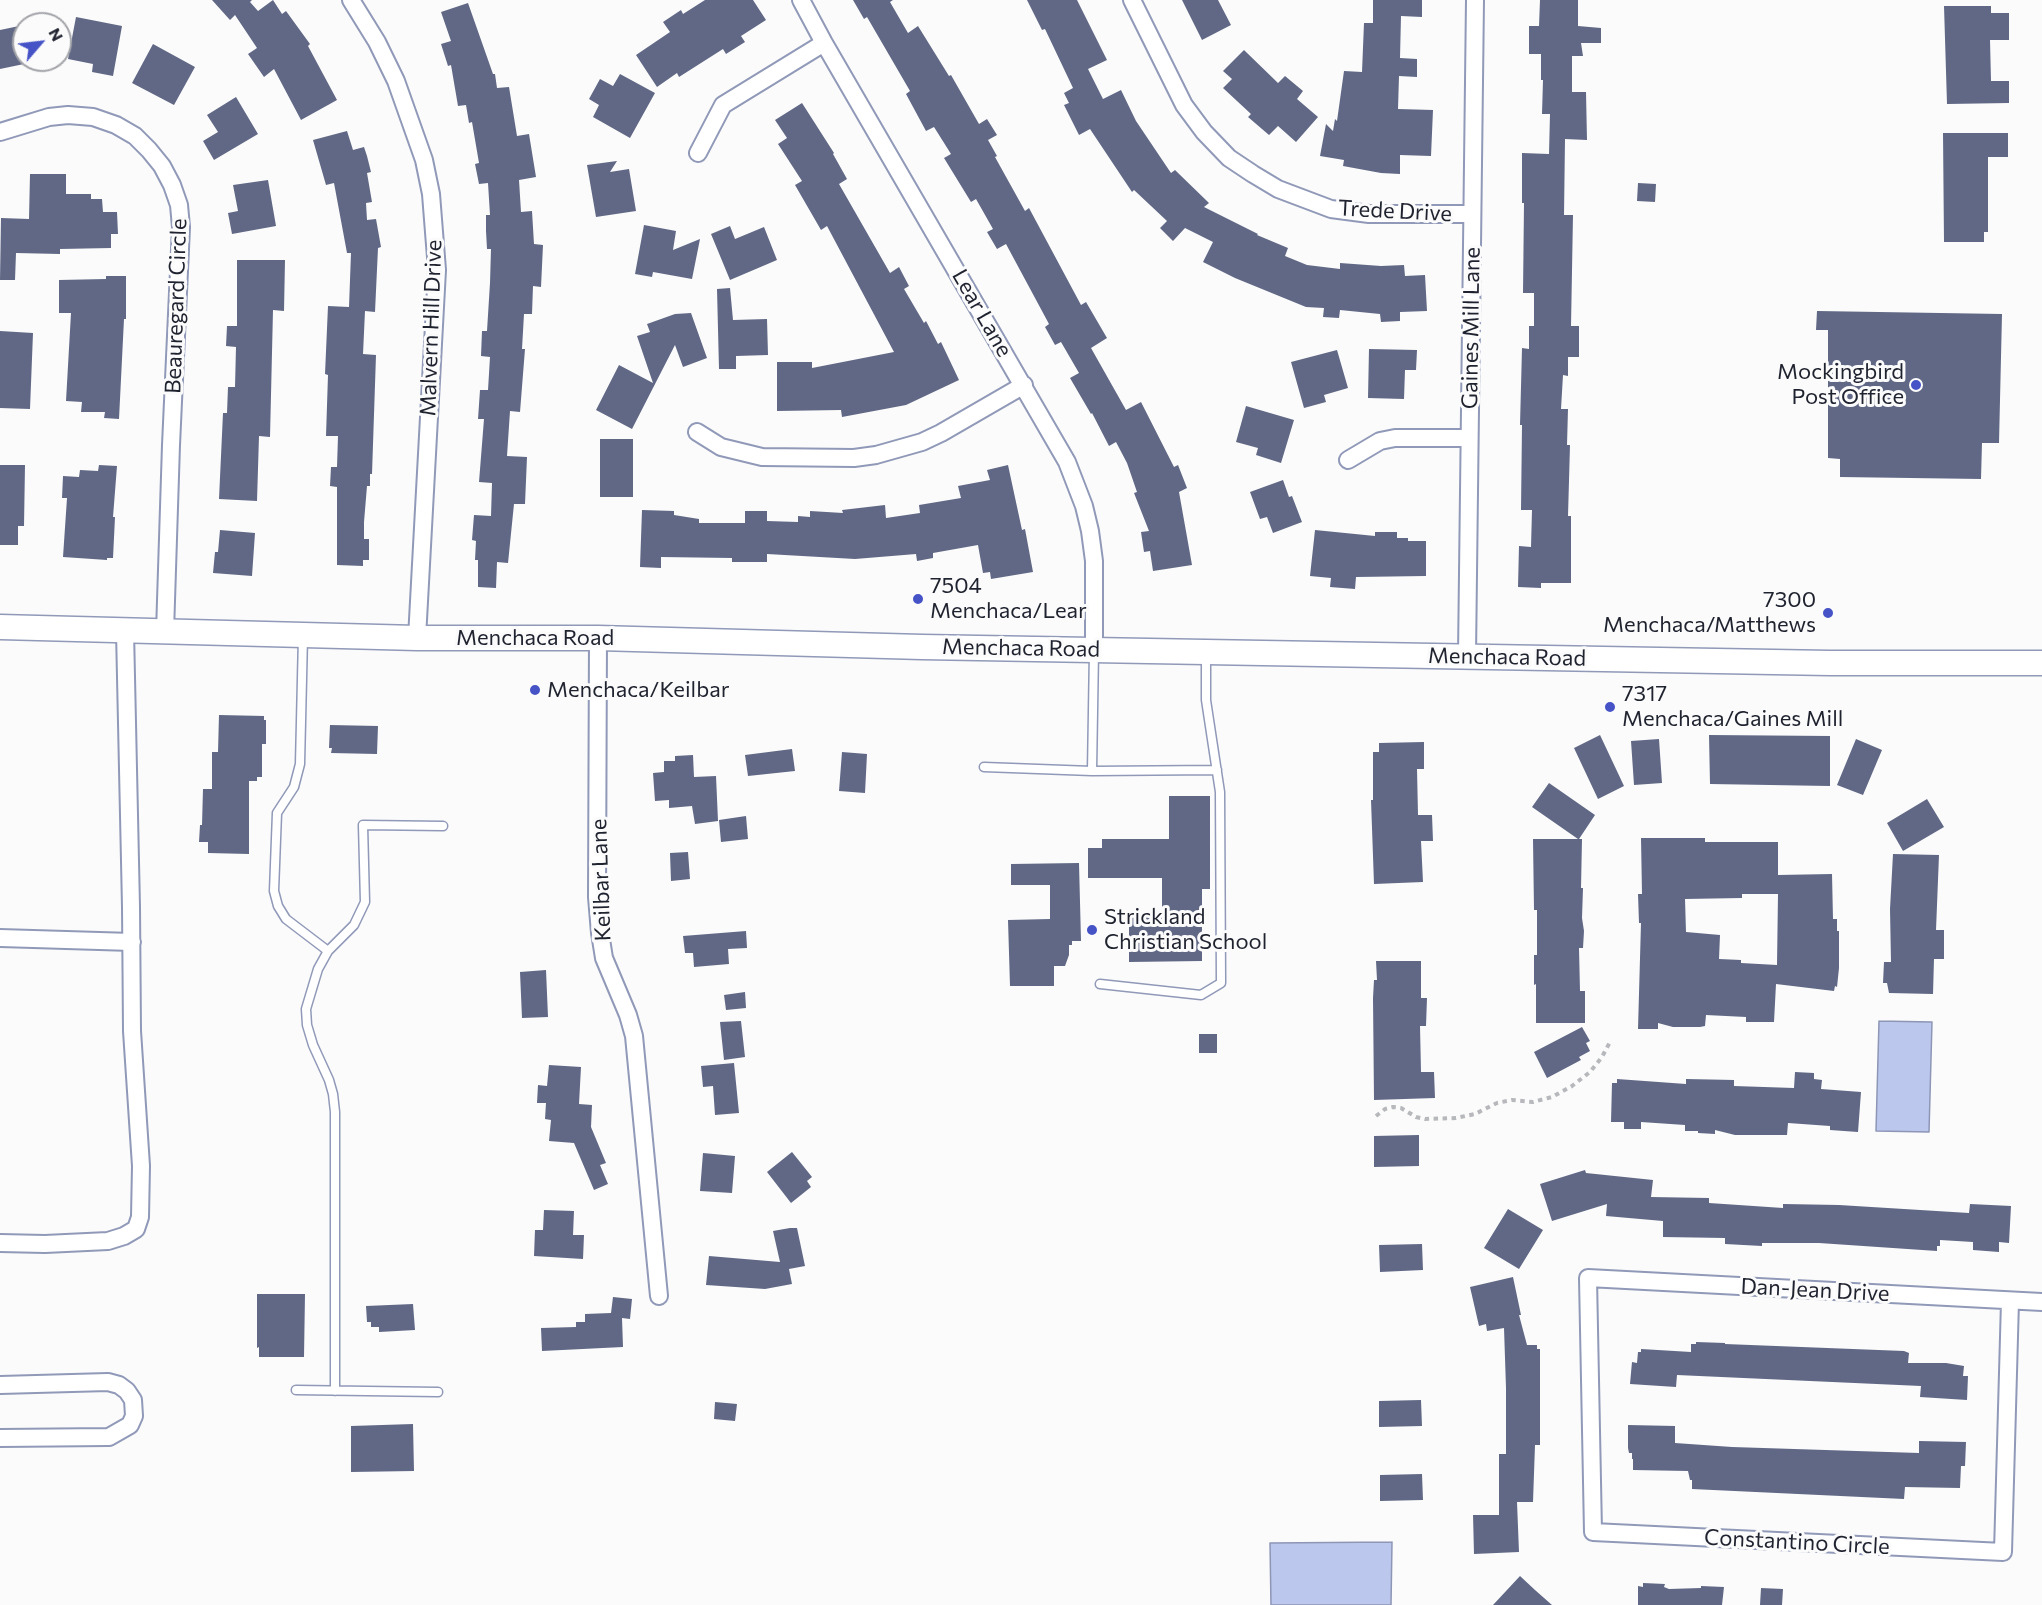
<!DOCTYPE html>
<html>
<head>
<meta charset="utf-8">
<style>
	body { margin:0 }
	#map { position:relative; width:2042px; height:1605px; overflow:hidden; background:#fbfbfb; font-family:Commissioner,sans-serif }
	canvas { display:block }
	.north { position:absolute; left:12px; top:12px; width:60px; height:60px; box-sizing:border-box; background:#fbfbfb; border:2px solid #a3a4a9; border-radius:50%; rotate:62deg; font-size:16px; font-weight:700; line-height:24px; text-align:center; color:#1f222f }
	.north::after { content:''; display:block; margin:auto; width:21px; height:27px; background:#4553c7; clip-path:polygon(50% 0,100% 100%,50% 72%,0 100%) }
</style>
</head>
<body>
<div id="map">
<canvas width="2042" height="1605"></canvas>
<div class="north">N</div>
</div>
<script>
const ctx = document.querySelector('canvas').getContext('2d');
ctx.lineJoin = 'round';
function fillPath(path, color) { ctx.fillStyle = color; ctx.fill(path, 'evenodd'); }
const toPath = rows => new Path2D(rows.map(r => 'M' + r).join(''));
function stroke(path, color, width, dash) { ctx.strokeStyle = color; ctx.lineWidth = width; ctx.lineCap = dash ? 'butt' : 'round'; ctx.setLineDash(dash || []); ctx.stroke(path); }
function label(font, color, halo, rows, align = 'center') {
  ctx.font = font + ' Commissioner,sans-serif'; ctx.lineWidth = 6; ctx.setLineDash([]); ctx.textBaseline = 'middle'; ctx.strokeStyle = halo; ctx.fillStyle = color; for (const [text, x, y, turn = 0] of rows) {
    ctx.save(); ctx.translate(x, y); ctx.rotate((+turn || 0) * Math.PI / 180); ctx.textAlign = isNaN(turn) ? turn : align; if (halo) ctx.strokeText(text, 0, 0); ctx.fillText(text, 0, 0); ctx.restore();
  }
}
const water = toPath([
	[1879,1021,1932,1022,1929,1132,1876,1131,1879,1021],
	[1392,1542,1391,1605,1271,1605,1270,1543,1392,1542]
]);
fillPath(water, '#bcc7ee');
stroke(water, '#8d96b5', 1.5);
fillPath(toPath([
	[212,0,252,0,250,2,258,11,273,0,282,14,286,11,310,44,308,46,337,100,301,120,274,69,264,77,248,54,257,48,235,15,230,20],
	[705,0,753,0,766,20,741,36,745,42,726,54,723,49,679,77,677,73,657,87,636,55,670,32,663,22,681,10,683,14],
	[853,0,893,0,890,2,908,33,918,26,949,76,951,75,979,124,987,119,997,135,988,140,997,156,995,157,1025,211,1029,208,1081,305,1086,302,1107,338,1091,348,1126,410,1141,402,1174,467,1178,465,1187,488,1179,492,1192,565,1153,571,1150,551,1144,552,1141,532,1149,531,1134,493,1137,492,1127,463,1116,442,1109,446,1092,413,1091,414,1070,378,1079,373,1061,342,1055,345,1045,327,1049,324,1006,244,997,249,987,232,993,229,976,199,971,202,944,158,951,154,934,127,926,131,906,94,910,91,867,17,864,19],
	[1027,0,1077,0,1107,60,1088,69,1103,99,1121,90,1136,121,1171,173,1175,170,1209,203,1204,207,1258,234,1257,235,1288,248,1285,256,1307,265,1340,269,1340,263,1381,266,1404,265,1405,276,1425,275,1427,311,1400,312,1400,321,1381,322,1380,314,1340,310,1339,318,1323,317,1324,308,1306,307,1235,278,1203,262,1213,242,1185,228,1173,241,1160,228,1167,221,1134,190,1132,192,1090,129,1079,135,1064,105,1069,103,1064,93,1073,88,1045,29,1042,30],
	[1182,0,1218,0,1231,25,1202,40],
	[1373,0,1422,0,1422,17,1401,16,1400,58,1417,59,1417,77,1399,76,1398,109,1433,110,1431,156,1400,155,1400,174,1381,173,1343,166,1344,160,1320,156,1326,124,1333,131,1335,119,1337,121,1344,71,1362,72,1364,23,1373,23],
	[1540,0,1578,0,1578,26,1601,28,1601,43,1581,43,1583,56,1572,56,1572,92,1586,92,1587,140,1565,139,1564,215,1573,215,1571,326,1579,326,1579,357,1568,357,1568,376,1563,375,1561,409,1568,409,1567,445,1570,445,1568,516,1571,516,1571,583,1541,583,1541,588,1518,587,1519,546,1531,547,1532,510,1521,510,1522,425,1520,425,1522,348,1529,349,1529,326,1534,326,1534,293,1523,293,1524,203,1522,203,1522,153,1549,154,1550,114,1542,114,1543,80,1541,80,1541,54,1529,54,1529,26,1539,26],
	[468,3,493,74,495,74,497,88,509,87,517,136,529,134,536,177,519,180,521,212,532,211,534,244,543,245,541,287,533,286,532,314,524,314,522,349,525,349,520,412,510,411,507,456,527,457,525,504,514,504,508,563,497,562,496,588,478,587,478,560,475,560,476,541,472,540,474,515,491,516,492,483,479,482,484,419,478,419,480,390,488,390,490,357,481,356,482,331,487,331,490,283,491,249,487,249,486,231,486,215,490,215,488,183,479,184,475,164,479,163,472,122,469,123,466,105,458,106,451,65,448,66,441,44,451,41,441,12],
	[1944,6,1991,6,1991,13,2009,13,2009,40,1990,40,1991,81,2009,81,2009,103,1947,104],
	[76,17,122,26,113,76,92,72,93,64,68,59],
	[24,25,24,64,0,69,0,30],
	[153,44,195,67,174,105,132,83],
	[1244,50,1278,83,1285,76,1303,91,1297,99,1318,117,1296,142,1278,126,1269,135,1248,117,1251,114,1223,88,1232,79,1223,71],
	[620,74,655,93,630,138,593,117,599,105,589,99,600,79,613,86],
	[236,97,258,134,214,160,203,141,218,132,207,115],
	[802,103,834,153,833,154,847,179,839,184,890,273,899,267,909,286,904,289,924,323,926,321,938,344,941,342,959,380,906,405,842,417,841,410,777,411,777,362,812,362,812,368,894,352,827,226,821,230,795,185,802,181,778,144,787,138,775,120],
	[347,131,353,150,364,147,367,156,371,172,367,173,372,202,366,203,367,220,376,219,381,247,378,248,375,312,365,311,363,354,376,355,372,474,370,474,370,486,367,486,364,522,364,539,369,539,369,560,363,560,363,566,337,565,337,487,330,486,331,467,337,467,338,436,326,436,328,375,325,374,328,306,349,307,351,253,347,253,334,183,326,185,313,140],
	[1943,133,2008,133,2008,157,1988,157,1988,232,1984,232,1984,242,1944,242],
	[617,161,610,172,629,169,636,211,596,217,587,165],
	[30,174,66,174,66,194,91,194,91,199,102,199,103,212,117,212,118,234,111,234,111,248,60,249,60,254,16,253,15,280,0,280,1,218,29,219],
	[268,180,276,226,232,234,228,213,238,211,233,185],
	[1638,183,1656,184,1655,202,1637,201],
	[644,225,676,231,673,250,700,239,692,279,653,272,652,277,635,274],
	[730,226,735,239,764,227,777,260,730,280,711,234],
	[237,260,285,260,284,311,273,310,270,437,259,436,257,501,219,499,223,413,227,413,228,387,235,387,236,347,226,346,227,326,237,326],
	[106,276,126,276,126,319,124,319,119,419,104,418,105,412,81,412,82,402,66,401,71,313,59,313,59,280,106,279],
	[730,288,733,320,767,319,768,355,736,356,736,369,719,369,717,289],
	[1817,311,2002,314,1999,443,1982,443,1981,479,1840,477,1840,459,1828,458,1828,330,1816,330],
	[691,313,707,358,683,367,675,345,632,429,596,410,619,365,653,383,637,336,650,332,647,324,675,314],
	[0,331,33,333,30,409,0,408],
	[1369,349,1417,350,1416,370,1405,370,1404,399,1368,398],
	[1337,350,1348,388,1324,395,1326,402,1304,408,1291,362],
	[1246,406,1294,420,1281,463,1256,455,1258,448,1236,442],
	[600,439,633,439,633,497,600,497],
	[0,465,25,465,24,526,18,526,18,545,0,545],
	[99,465,117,466,113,517,115,517,113,558,107,558,107,560,63,557,67,498,62,498,63,476,79,477,80,470,98,471],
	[1008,465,1022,530,1025,529,1033,572,991,579,990,572,983,573,978,545,933,553,933,558,917,561,916,554,855,559,767,554,767,562,732,562,732,558,661,557,661,568,640,567,642,510,674,511,674,515,699,519,699,523,745,523,745,511,767,511,767,521,798,522,798,516,810,517,810,511,843,513,842,510,885,505,886,518,920,513,919,505,961,498,958,486,990,480,987,470],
	[1283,480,1289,497,1292,496,1302,522,1273,533,1267,517,1260,519,1250,492],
	[220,530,255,533,252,576,213,573,215,552,218,552],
	[1315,530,1375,536,1375,532,1397,532,1397,538,1408,538,1408,541,1426,541,1426,576,1356,577,1355,589,1330,587,1331,578,1310,576],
	[219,715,264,716,264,720,266,720,266,744,262,744,262,777,257,777,257,781,249,781,249,854,208,853,208,842,199,842,200,825,202,825,203,789,212,789,212,752,218,752],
	[330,725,378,726,377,754,331,753,332,748,329,748],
	[1600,735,1624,786,1598,799,1574,748],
	[1709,735,1830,736,1830,786,1710,784],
	[1659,739,1662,783,1634,785,1631,741],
	[1856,739,1882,750,1863,795,1837,785],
	[1424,742,1424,769,1417,769,1418,815,1432,815,1433,841,1421,841,1423,882,1374,884,1371,800,1373,800,1373,752,1379,752,1379,743],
	[792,749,795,771,748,776,745,755],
	[842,752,867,754,865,793,839,791],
	[693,755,694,777,716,776,718,821,695,824,692,806,669,808,669,800,655,801,653,773,664,772,664,761,675,761,675,756],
	[1549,783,1595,815,1579,839,1582,839,1581,888,1583,888,1582,918,1584,931,1583,948,1579,948,1580,991,1585,991,1585,1023,1536,1023,1536,984,1534,985,1534,955,1537,955,1537,910,1534,910,1533,839,1578,839,1532,807],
	[1169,796,1210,796,1210,889,1202,889,1202,961,1129,962,1129,914,1162,914,1162,878,1088,878,1088,848,1102,848,1102,839,1169,839],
	[1927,799,1944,827,1903,851,1887,823],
	[746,816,748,839,721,842,719,820],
	[1641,838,1705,838,1705,842,1778,842,1778,875,1832,874,1833,919,1837,919,1837,931,1839,931,1839,968,1837,987,1835,986,1834,991,1776,984,1774,1022,1746,1022,1746,1017,1706,1015,1705,1026,1700,1027,1673,1027,1658,1023,1658,1029,1638,1029,1641,923,1639,923,1638,894,1642,894],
	[1742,894,1778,894,1777,965,1741,963,1741,960,1719,959,1720,935,1686,932,1685,899,1742,898],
	[688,852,690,879,671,881,670,853],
	[1893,854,1939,855,1936,930,1944,930,1944,959,1934,959,1933,994,1889,993,1887,983,1883,983,1884,962,1891,962,1890,909],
	[1079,863,1081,941,1072,941,1072,945,1069,945,1069,955,1065,966,1054,966,1054,986,1010,986,1008,920,1050,919,1050,885,1011,885,1011,864],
	[746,931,747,948,728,949,729,964,694,967,693,953,685,953,683,936],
	[1376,961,1421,961,1421,998,1427,998,1426,1026,1420,1026,1421,1072,1434,1072,1435,1098,1374,1100,1373,998,1374,980,1377,980],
	[546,970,548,1017,522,1018,520,972],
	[745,992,746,1008,726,1010,724,995],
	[741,1021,745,1057,724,1060,720,1022],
	[1582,1027,1590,1041,1586,1043,1590,1051,1579,1057,1581,1060,1547,1078,1534,1052],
	[1199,1034,1217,1034,1217,1053,1199,1053],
	[734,1063,739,1113,715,1115,713,1086,703,1087,701,1066],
	[549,1065,581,1067,579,1104,592,1105,591,1127,606,1163,600,1165,608,1184,594,1190,574,1143,549,1141,551,1120,545,1119,546,1103,537,1103,538,1085,547,1086],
	[1795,1072,1814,1073,1814,1079,1822,1080,1821,1089,1861,1092,1858,1132,1830,1130,1830,1126,1788,1123,1787,1135,1735,1135,1715,1130,1715,1134,1698,1133,1698,1131,1685,1131,1685,1125,1641,1122,1641,1129,1624,1129,1624,1122,1611,1122,1612,1083,1617,1083,1617,1079,1686,1084,1686,1079,1734,1080,1734,1086,1794,1088],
	[1419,1135,1419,1166,1374,1167,1374,1136],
	[792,1152,812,1177,807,1181,811,1187,791,1203,767,1172],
	[703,1153,735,1156,732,1193,700,1191],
	[1585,1170,1586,1173,1653,1180,1651,1197,1709,1198,1709,1203,1783,1208,1783,1204,1839,1205,1969,1213,1970,1204,2011,1206,2009,1243,1999,1242,1999,1252,1973,1250,1973,1242,1940,1240,1940,1246,1937,1246,1937,1251,1819,1243,1762,1243,1762,1246,1725,1244,1725,1238,1663,1237,1663,1221,1606,1216,1607,1204,1552,1221,1540,1184],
	[1508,1209,1543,1230,1519,1269,1484,1248],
	[544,1210,574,1211,573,1235,584,1235,583,1259,534,1256,535,1230,543,1230],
	[790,1228,797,1228,805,1266,789,1269,792,1284,765,1289,706,1285,709,1256,780,1262,773,1231],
	[1422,1244,1423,1270,1380,1272,1379,1245],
	[1513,1277,1521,1315,1519,1315,1527,1345,1537,1345,1537,1349,1540,1349,1540,1445,1535,1445,1533,1502,1517,1502,1519,1552,1474,1554,1473,1515,1499,1515,1499,1454,1506,1454,1506,1388,1504,1328,1487,1331,1486,1324,1479,1326,1470,1287],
	[257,1294,305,1294,304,1357,259,1357,259,1347,257,1348],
	[613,1297,632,1299,630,1319,622,1318,623,1347,542,1351,541,1328,576,1327,576,1322,585,1322,585,1314,611,1313],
	[413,1304,415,1330,379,1332,379,1327,371,1327,371,1322,367,1322,366,1306],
	[1696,1342,1725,1343,1725,1344,1904,1351,1909,1353,1908,1363,1946,1363,1964,1366,1963,1376,1968,1376,1967,1400,1920,1397,1921,1386,1677,1375,1676,1387,1630,1384,1632,1362,1637,1363,1638,1352,1641,1352,1641,1349,1691,1352,1691,1344,1696,1344],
	[1421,1400,1422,1426,1379,1427,1379,1401],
	[715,1402,737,1404,735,1421,714,1419],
	[413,1424,414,1471,351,1472,351,1426],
	[1628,1425,1675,1426,1675,1443,1732,1447,1919,1453,1919,1441,1966,1442,1965,1466,1961,1466,1960,1488,1905,1487,1904,1499,1692,1489,1692,1480,1690,1480,1688,1471,1633,1470,1633,1459,1632,1459,1632,1453,1629,1453,1628,1448],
	[1422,1474,1423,1500,1380,1501,1380,1475],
	[1520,1576,1535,1590,1552,1605,1493,1605],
	[1643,1583,1665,1584,1664,1587,1669,1589,1701,1588,1701,1586,1724,1587,1722,1605,1638,1605,1638,1586,1643,1587],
	[1761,1588,1783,1589,1782,1605,1760,1605]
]), '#606885');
const lane = toPath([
	[303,636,300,764,294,787,277,813,274,891,278,906,286,919,328,951,318,969,306,1009,307,1025,313,1045,329,1080,333,1094,335,1112,335,1391],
	[984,767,1092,771,1217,770],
	[1092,771,1094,651],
	[328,951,354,925,365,902,363,825,443,826],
	[1100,984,1201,995,1221,983,1220,792,1206,700,1206,654],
	[296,1390,438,1392]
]);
const street = toPath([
	[351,0,377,42,396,81,424,160,431,194,437,270,417,638],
	[801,0,824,43,1067,462,1084,506,1090,531,1094,561,1094,649],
	[1132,0,1184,105,1204,132,1229,158,1253,174,1278,189,1331,209,1369,214,1472,214],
	[0,132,49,117,68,115,93,117,116,125,135,136,149,150,162,166,172,185,179,205,181,227,171,445,165,632],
	[698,153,723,105,824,43],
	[697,432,721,447,762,457,854,458,876,455,922,442,941,433,1024,385],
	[1348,460,1380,441,1395,438,1469,438],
	[598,638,597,897,600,933,604,958,628,1015,634,1036,659,1296],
	[1467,655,1475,0],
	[0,938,132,942],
	[0,1243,45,1244,108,1241,124,1236,136,1229,140,1217,141,1166,132,1031,131,907,125,631],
	[2010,1301,2003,1552,1593,1532,1588,1278,2042,1302],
	[0,1385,108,1382,119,1385,127,1391,133,1400,134,1416,130,1425,109,1437,0,1438]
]);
const secondary = toPath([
	[0,627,417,638,598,638,922,647,1830,663,2042,663]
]);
stroke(lane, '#9099b8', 11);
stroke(street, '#9099b8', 20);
stroke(secondary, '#9099b8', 27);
stroke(toPath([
	[1376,1116,1385,1109,1393,1107,1401,1108,1416,1117,1425,1119,1456,1118,1475,1114,1497,1103,1512,1100,1533,1102,1552,1097,1572,1086,1590,1072,1602,1057,1611,1040]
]), '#b7b8bc', 4, [4.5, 4.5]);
stroke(lane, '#fff', 8);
stroke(street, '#fff', 16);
stroke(secondary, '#fff', 24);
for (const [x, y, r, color] of [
	[1916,385,6,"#4553c7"],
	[918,599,6,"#4553c7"],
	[1828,613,6,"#4553c7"],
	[535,690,6,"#4553c7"],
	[1610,707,6,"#4553c7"],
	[1092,930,6,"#4553c7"]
]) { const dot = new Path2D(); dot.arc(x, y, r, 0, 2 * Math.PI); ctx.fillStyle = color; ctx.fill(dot); stroke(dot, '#fbfbfb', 2); }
label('22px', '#1f222f', '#fbfbfb', [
	["Trede Drive",1395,211,3],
	["Beauregard Circle",176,306,-88],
	["Lear Lane",982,313,60],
	["Malvern Hill Drive",431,328,-88],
	["Gaines Mill Lane",1471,328,-89],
	["Menchaca Road",535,638],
	["Menchaca Road",1021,648,1],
	["Menchaca Road",1507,657,1],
	["Keilbar Lane",601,880,-92],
	["Dan-Jean Drive",1815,1290,3],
	["Constantino Circle",1797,1542,3]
]);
label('22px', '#1f222f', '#fbfbfb', [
	["Mockingbird",1904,372,"right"],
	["Post Office",1904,397,"right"],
	["7504",930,586],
	["Menchaca/Lear",930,611],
	["7300",1816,600,"right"],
	["Menchaca/Matthews",1816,625,"right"],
	["Menchaca/Keilbar",547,690],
	["7317",1622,694],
	["Menchaca/Gaines Mill",1622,719],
	["Strickland",1104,917],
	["Christian School",1104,942]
], 'left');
</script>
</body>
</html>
